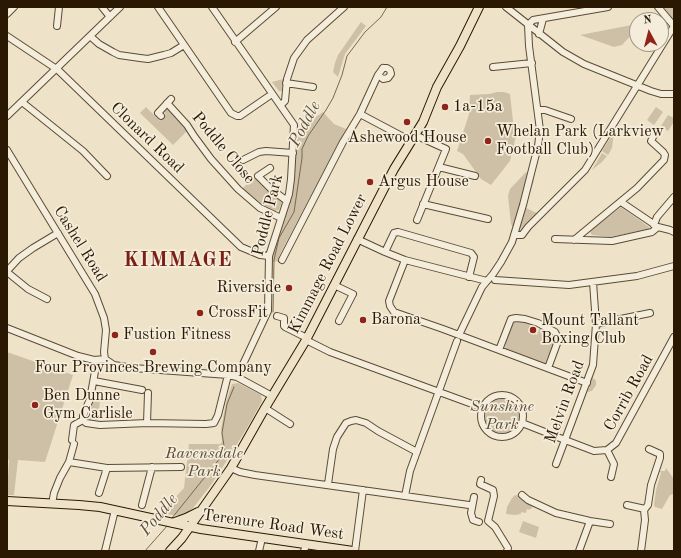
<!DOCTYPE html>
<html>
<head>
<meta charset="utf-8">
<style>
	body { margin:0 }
	#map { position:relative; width:681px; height:558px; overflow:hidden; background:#eee3c8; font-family:"Old Standard TT",serif }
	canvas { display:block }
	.frame { position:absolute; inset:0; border:8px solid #2b1803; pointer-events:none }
	.north { position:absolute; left:629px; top:12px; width:40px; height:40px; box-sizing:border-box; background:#f4eddb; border:1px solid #a49885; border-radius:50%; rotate:353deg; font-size:11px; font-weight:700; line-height:16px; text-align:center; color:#2b1803 }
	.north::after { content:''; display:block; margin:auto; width:14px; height:18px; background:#8f2418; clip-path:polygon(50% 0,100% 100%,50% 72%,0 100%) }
</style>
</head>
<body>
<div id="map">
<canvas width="681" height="558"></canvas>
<div class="frame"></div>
<div class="north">N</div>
</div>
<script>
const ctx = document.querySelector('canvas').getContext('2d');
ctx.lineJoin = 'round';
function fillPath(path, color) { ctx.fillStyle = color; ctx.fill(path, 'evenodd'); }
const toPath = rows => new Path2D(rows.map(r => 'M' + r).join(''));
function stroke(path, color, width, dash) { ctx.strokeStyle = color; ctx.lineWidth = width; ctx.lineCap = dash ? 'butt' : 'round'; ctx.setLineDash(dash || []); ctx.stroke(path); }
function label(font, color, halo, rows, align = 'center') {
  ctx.font = font + ' "Old Standard TT",serif'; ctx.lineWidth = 3.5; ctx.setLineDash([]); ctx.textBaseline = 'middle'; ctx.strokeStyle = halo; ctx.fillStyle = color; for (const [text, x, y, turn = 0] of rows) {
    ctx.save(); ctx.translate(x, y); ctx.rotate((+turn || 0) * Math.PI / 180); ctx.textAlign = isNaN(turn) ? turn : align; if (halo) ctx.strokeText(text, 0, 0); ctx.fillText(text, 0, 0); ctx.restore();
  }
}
fillPath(toPath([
	[660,7,674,7,674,23],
	[361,22,366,26,345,54,338,77,333,72,335,63,338,55],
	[637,24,637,29,622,45,614,47,580,35],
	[283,79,282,91,279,91,272,82],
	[497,92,504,92,510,94,514,130,517,132,510,161,491,185,481,179,463,154,457,151,469,114,470,95,489,94],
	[146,107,160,121,166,115,164,111,165,108,168,108,181,121,187,131,173,145,140,113],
	[656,107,663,112,654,125,647,120],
	[323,112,334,124,346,129,280,254,278,261,273,262,272,247,293,188,297,132,301,127],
	[668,115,674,118,674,122,668,131,661,126],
	[614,132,612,148,608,155,602,151],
	[602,153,607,156,602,162,592,170],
	[526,172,534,180,526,206,524,207,517,234,511,224,508,196,510,189],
	[254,177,278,198,283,200,279,210,275,211,269,209,242,189],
	[621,207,649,227,649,229,610,237,592,235,590,232,591,230],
	[526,208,537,213,519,230,523,218],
	[513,322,527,323,530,325,528,332,537,335,540,327,556,336,555,340,545,364,506,349,505,347,507,334],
	[7,352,73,375,45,462,18,460,14,495,7,495,9,460,7,459],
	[592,377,596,381,596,385,592,391,587,392],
	[238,383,261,395,262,401,251,421,233,451,211,485,193,508,183,516,172,515,161,513,184,488,189,444,220,444,222,442,221,429,226,402,232,384],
	[94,393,103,394,103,396,105,397,105,401,100,401,98,420,86,419,85,415],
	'485 416a17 17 0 1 1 34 0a17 17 0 1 1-34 0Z',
	[666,468,674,479,674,494,670,495,662,509,655,507,654,505,656,490,661,473,659,471,665,471],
	[515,495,520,496,533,504,532,508,529,510,527,509,526,513,521,512,521,514,515,515,506,514,507,507,512,498],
	[523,521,539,527,536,538,519,532]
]), '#cdc0a7');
stroke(toPath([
	[273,312,274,260,279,238,294,212,302,158,302,149,308,136,326,110,333,98,342,75,347,56,365,32,381,17,387,7],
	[172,518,225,452,222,433,227,404,234,387],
	[145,551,167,526]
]), '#786851', 1);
const minor = toPath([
	[102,7,110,17],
	[158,7,231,113,237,116,240,116,272,94],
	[212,7,294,125,291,179,289,194,269,256,268,311,237,377],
	[506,7,563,52,584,64,651,91,661,94,674,94],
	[658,7,674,26],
	[7,14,14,7],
	[528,25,533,20,608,7],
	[57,26,59,7],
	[539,34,543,19],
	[7,36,58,70,241,247,260,255,269,256],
	[90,36,99,44,113,52,119,55,140,58,148,59,164,55,171,53,184,45],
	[235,42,276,7],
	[493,67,532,63],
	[383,68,387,68,390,70,391,74,388,78,383,79,378,75,383,68],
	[286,83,313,87],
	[22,102,83,151,107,176],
	[167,103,187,125,194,136,211,159,238,189,260,208,281,218],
	[281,105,285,101,287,79,294,58,307,40,344,7],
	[538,110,545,110,571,119],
	[360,114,411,141],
	[7,116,120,7],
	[161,116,158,113,171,99],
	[415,135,446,149,417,220],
	[7,150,95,294,104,318,106,330,104,352,105,359],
	[243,160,259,152,266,151,293,153],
	[439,167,475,176],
	[270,168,258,176,271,189,287,201],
	[621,202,658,227],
	[423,204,488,219],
	[654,225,657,217,674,197],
	[514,235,522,235,528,227,585,170,674,26],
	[357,239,385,252,405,260,487,281],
	[555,239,612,241,652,232,658,227,670,230,674,232],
	[574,240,637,188,664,160,665,155,663,152,651,141,655,133,657,131],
	[385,252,394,233,398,232,471,253,474,257,469,277],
	[282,260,343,142,360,114,378,75],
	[405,260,389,301,390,306,394,312,443,329,587,383],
	[7,271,19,258,33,248,58,233],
	[7,272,28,289,47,299],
	[495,280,569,285,637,276,674,266],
	[334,285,353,294,339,321],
	[277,316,284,318,284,326,285,327,307,338],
	[596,324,650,313],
	[7,328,78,356,94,360,105,359],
	[459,335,482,287,493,274,501,262,512,242,523,205,538,146,540,130,529,46,528,25],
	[306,340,330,352,483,408],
	[499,350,511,319,516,318,525,319,538,323,555,332,558,338,558,341,548,368],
	[105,359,114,365,133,368,228,375,237,377,272,396],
	[94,381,142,390],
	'481 416a21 21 0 1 1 42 0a21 21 0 1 1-42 0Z',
	[265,408,290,424],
	[83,420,86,423,100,425,147,423,206,424,214,423,218,415,228,375],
	[83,420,83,416,90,399,96,366],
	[147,423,148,393],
	[522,423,550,434],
	[552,435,594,451,607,450,616,443,674,337],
	[72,440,74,425,83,420],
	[607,450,614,464,611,477],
	[69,462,107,468,181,467],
	[556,464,593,365,596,324,593,282],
	[231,468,240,472,255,475,469,505],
	[481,480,480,484,493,490,494,496,488,521,495,527,508,548,507,551],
	[328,484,333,449,337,437,346,423,351,421,356,420,366,423,378,431,417,452],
	[99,493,107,468],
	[522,495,528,500,556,513,590,521,610,524],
	[405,496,410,471,457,341],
	[474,497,471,513,473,520,479,522],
	[52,504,54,493,60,478,69,462,74,444],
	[142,505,152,467],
	[627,505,645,509],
	[105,551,115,510],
	[259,551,262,538],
	[304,551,306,545],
	[355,551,363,490],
	[579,551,590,521],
	[641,551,645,520,644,510,648,505,651,485,660,458,660,454,649,449]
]);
const major = toPath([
	[7,501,79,505,100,507,201,529,353,551],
	[172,523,186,518,198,512],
	[170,551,182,538,231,468,265,408,306,340,394,169,423,122,437,87,460,46,479,7]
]);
stroke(minor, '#5c4b34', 8);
stroke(major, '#2b1803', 10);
stroke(minor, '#f4eddb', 6);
stroke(major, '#eee3c8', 8);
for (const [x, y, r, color] of [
	[445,107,4,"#8f2418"],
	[407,122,4,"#8f2418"],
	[488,141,4,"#8f2418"],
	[370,182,4,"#8f2418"],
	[289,288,4,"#8f2418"],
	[200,313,4,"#8f2418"],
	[363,320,4,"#8f2418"],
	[533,330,4,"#8f2418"],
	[115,335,4,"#8f2418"],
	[153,352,4,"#8f2418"],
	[35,405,4,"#8f2418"]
]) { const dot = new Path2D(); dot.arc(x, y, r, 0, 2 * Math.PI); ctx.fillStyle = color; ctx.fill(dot); stroke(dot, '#f4eddb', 1.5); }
label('16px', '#2b1803', '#f4eddb', [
	["1a-15a",453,107],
	["Whelan Park (Larkview",496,132],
	["Football Club)",496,150],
	["Ashewood House",407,138,"center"],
	["Argus House",378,182],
	["Riverside",281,288,"right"],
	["CrossFit",208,313],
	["Barona",371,320],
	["Mount Tallant",541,321],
	["Boxing Club",541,339],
	["Fustion Fitness",123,335],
	["Four Provinces Brewing Company",153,368,"center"],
	["Ben Dunne",43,396],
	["Gym Carlisle",43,414]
], 'left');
label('16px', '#2b1803', '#f4eddb', [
	["Clonard Road",147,138,44],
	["Poddle Close",223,148,50],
	["Poddle Park",268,215,-76],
	["Cashel Road",80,244,58],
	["Kimmage Road Lower",328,264,-63],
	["Corrib Road",629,393,-61],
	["Melvin Road",565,402,-70],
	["Terenure Road West",273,525,8]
]);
label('italic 16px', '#5c4a34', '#f4eddb', [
	["Sunshine",502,407],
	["Park",502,425],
	["Ravensdale",204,454],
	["Park",204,472]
]);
label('italic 17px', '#5f4e37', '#f4eddb', [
	["Poddle",305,124,-62],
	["Poddle",159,515,-50]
]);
ctx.letterSpacing = '1px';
label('bold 20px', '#7a1f14', '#f4eddb', [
	["KIMMAGE",178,261]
]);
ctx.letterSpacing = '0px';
</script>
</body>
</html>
